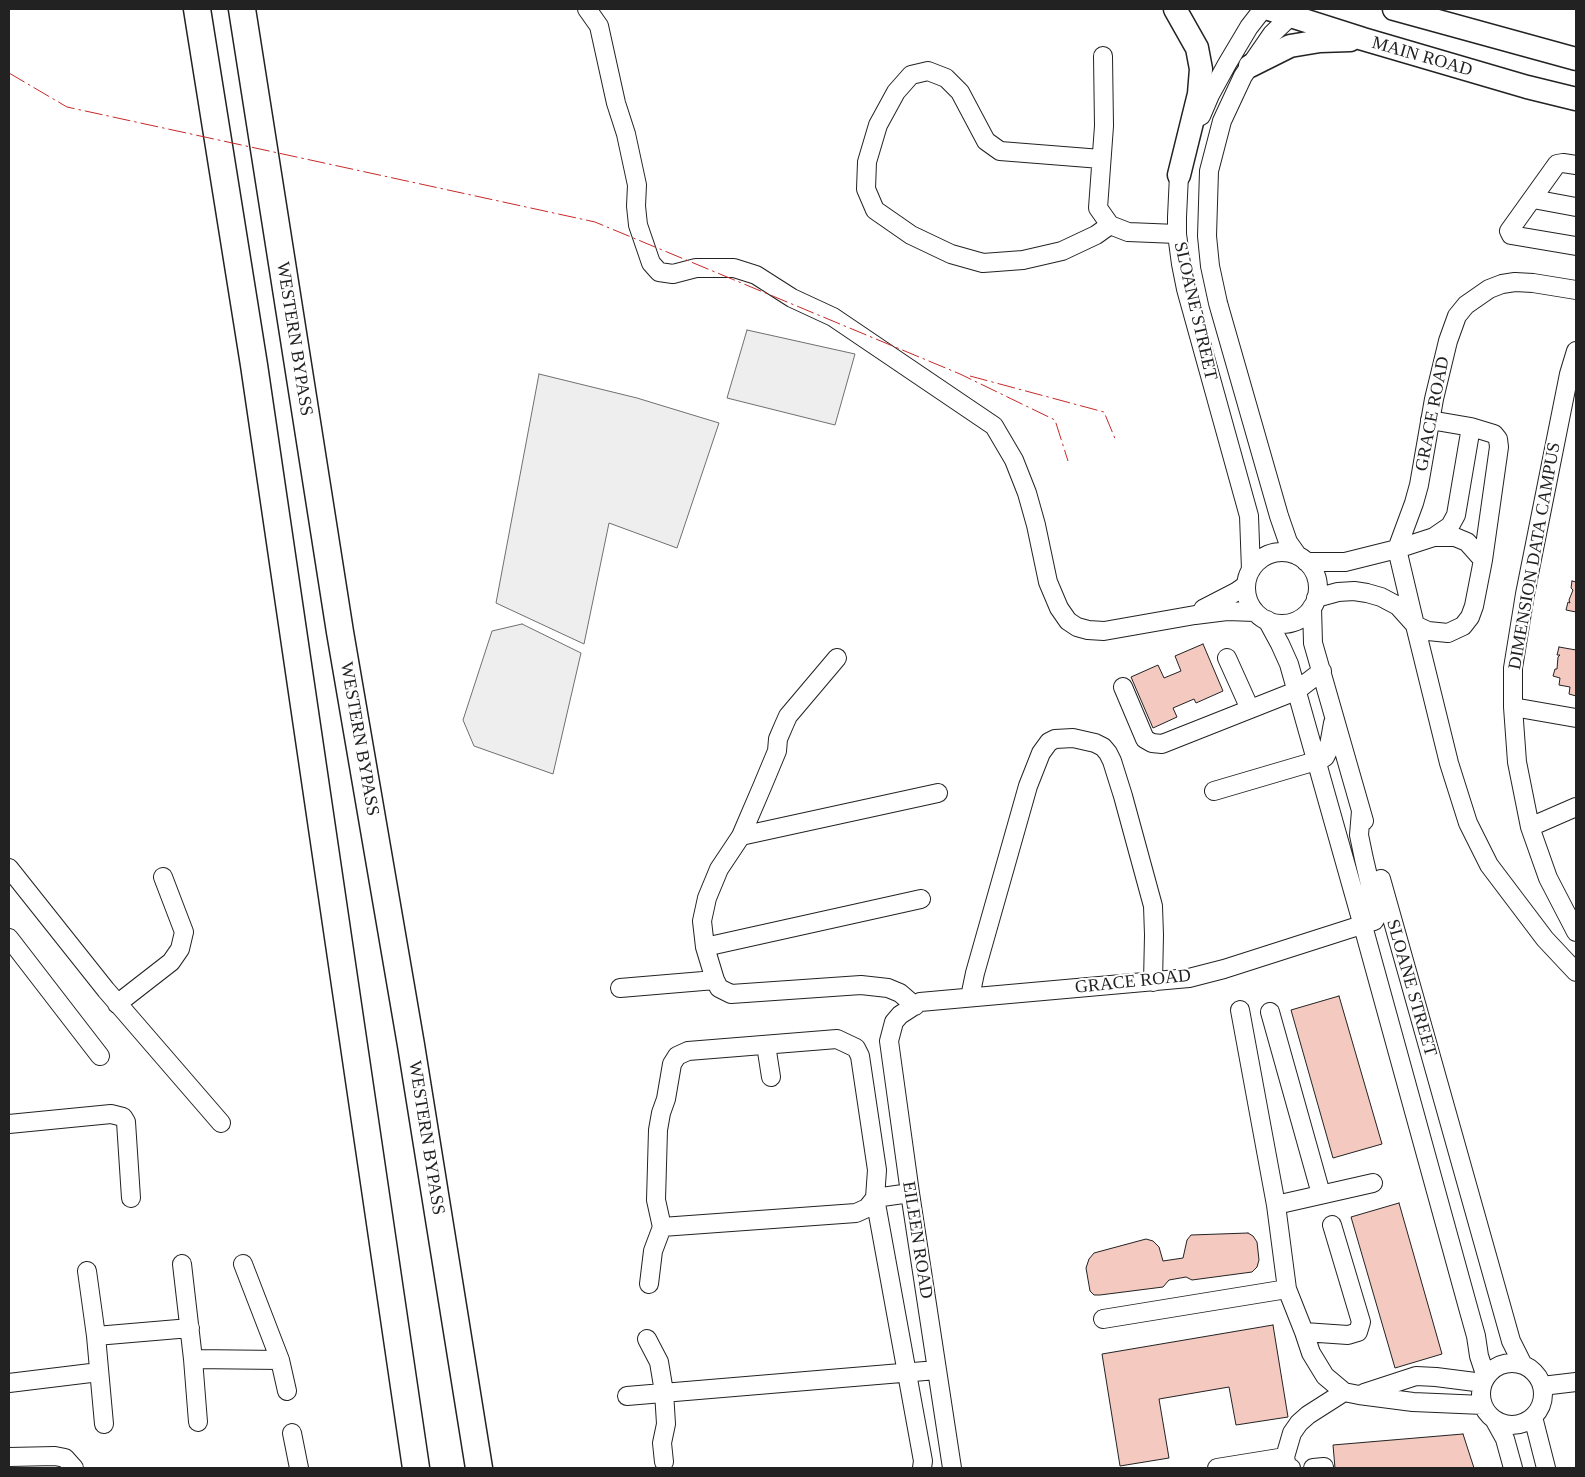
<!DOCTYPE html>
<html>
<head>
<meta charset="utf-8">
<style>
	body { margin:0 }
	#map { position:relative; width:1585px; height:1477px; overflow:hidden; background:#fff; font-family:Georgia,serif }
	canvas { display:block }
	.frame { position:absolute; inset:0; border:10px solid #222; pointer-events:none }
</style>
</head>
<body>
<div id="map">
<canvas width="1585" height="1477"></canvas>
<div class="frame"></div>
</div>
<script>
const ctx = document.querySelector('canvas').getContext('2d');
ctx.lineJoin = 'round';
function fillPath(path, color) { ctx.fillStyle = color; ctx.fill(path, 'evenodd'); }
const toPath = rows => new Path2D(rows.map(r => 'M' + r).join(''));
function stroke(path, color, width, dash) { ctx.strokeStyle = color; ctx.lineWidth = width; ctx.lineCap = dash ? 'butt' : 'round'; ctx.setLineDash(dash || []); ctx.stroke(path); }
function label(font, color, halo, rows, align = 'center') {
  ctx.font = font + ' Georgia,serif'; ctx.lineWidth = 4; ctx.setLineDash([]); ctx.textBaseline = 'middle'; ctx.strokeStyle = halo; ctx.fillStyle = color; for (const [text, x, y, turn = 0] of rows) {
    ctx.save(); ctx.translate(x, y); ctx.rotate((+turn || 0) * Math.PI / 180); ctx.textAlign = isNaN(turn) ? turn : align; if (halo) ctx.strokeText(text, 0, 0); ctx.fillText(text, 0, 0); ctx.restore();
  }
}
const green = toPath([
	[747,330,855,354,835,425,727,398,747,330],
	[539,374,637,398,719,423,677,548,609,523,584,644,496,603,539,374],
	[522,624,581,653,553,774,474,746,463,720,492,631,522,624]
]);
fillPath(green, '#eee');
stroke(green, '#6f6f6f', 1);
const building = toPath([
	[1572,581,1576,582,1576,612,1566,610,1568,602,1570,603,1569,600,1573,590,1571,588,1572,581],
	[1203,644,1223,691,1196,703,1194,699,1173,708,1177,717,1153,728,1131,677,1158,665,1164,678,1181,671,1175,656,1203,644],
	[1559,647,1576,650,1576,696,1569,694,1570,687,1559,685,1560,678,1553,676,1555,669,1557,669,1558,657,1560,655,1557,655,1559,647],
	[1339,996,1382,1144,1333,1158,1291,1010,1339,996],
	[1399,1203,1442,1354,1395,1368,1351,1217,1399,1203],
	[1248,1233,1253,1236,1257,1242,1259,1260,1257,1267,1252,1272,1192,1280,1186,1277,1169,1280,1163,1287,1100,1295,1094,1295,1090,1291,1086,1268,1089,1259,1094,1253,1146,1239,1153,1241,1159,1247,1163,1261,1183,1258,1187,1240,1191,1235,1248,1233],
	[1273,1325,1288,1417,1236,1425,1229,1387,1159,1399,1169,1458,1120,1466,1102,1354,1273,1325],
	[1463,1434,1474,1468,1335,1468,1333,1445,1463,1434]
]);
fillPath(building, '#f3c9c0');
stroke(building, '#222', 1);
const minor = toPath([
	[587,9,599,26,616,103,626,134,637,185,636,206,638,225,651,263,659,272,673,274,696,268,734,268,756,275,792,298,833,317,994,426,1014,460,1027,493,1036,525,1048,582,1059,608,1068,621,1077,627,1088,630,1104,631,1195,615,1227,611,1255,612],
	[1298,9,1272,34,1243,76,1222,121,1209,171,1207,236,1210,266,1218,303,1279,516,1288,542,1298,556],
	[1103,56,1104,126,1098,208,1110,225,1128,232,1177,234],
	[1201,116,1210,95,1227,64,1249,27,1263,9],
	[1101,159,1000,151,986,141,960,92,946,78,928,71,911,75,896,92,878,125,867,162,866,189,875,210,911,235,951,254,983,263,1023,260,1062,251,1096,235,1110,225],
	[1183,164,1179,175,1177,217,1177,234,1181,264,1186,289,1249,516,1251,570],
	[1576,165,1563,163,1557,164,1509,231,1511,235,1576,246],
	[1533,199,1576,207],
	[1576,351,1569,374,1525,594,1513,668,1513,707,1517,762,1530,827,1548,878,1576,932],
	[1430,420,1471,427],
	[1434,537,1455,537,1467,542,1483,560,1474,606,1470,617,1463,626,1448,633,1428,631,1415,625,1397,549,1434,537],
	[1434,537,1450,526,1456,515,1471,427,1494,434,1498,439,1499,447,1483,560],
	'1246 588a36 36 0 1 1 72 0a36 36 0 1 1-72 0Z',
	[1306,562,1345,562,1397,549,1414,503,1419,485,1434,399,1448,341,1457,316,1466,305,1489,289,1502,284,1515,282,1533,283,1576,290],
	[1316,598,1338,592,1354,591,1367,593,1381,597,1398,606,1415,625,1449,763,1468,823,1489,865,1545,939,1576,972],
	[1312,607,1313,643,1364,821],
	[1203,609,1236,592,1246,585],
	[1267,620,1280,644,1289,664,1363,926,1469,1311,1476,1336,1479,1356,1486,1377],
	[837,658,788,716,784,725,778,739,777,751,762,787,741,836,719,869,707,898,702,921,705,947,715,980,719,988,731,994,861,985,888,988,900,993,915,1006],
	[1227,658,1250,709],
	[1123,687,1145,739,1152,743,1162,744,1296,691,1322,671],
	[1513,707,1576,718],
	[1316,763,1325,757,1328,751,1333,723],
	[1214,791,1316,761],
	[1530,827,1576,807],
	[741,836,938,793],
	[9,868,106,990,221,1123],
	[1381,879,1511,1341,1523,1365],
	[9,938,100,1056],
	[705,947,921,899],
	[620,988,715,980],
	[970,997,975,973,1028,786,1041,753,1049,742,1055,739,1073,738,1095,743,1103,747,1108,753,1112,761,1123,796,1153,906,1154,935,1153,982],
	[117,1004,171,962,180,949,184,932,163,877],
	[1240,1010,1276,1205,1287,1289,1304,1332,1311,1353,1325,1376,1344,1392,1359,1395,1413,1402,1483,1405],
	[1270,1012,1321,1194],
	[766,1045,771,1077],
	[9,1124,111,1114,123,1117,126,1122,131,1198],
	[1276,1205,1373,1183],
	[662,1227,856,1213,867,1208,875,1198,910,1193],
	[182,1264,193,1359,198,1422],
	[243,1264,280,1360,287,1391],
	[87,1271,96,1336,104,1424],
	[649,1284,653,1251,662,1227,656,1200,658,1130,661,1113,666,1099,672,1064,677,1056,688,1051,837,1039,856,1048,860,1056,877,1170,875,1198,923,1461,922,1468],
	[1103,1319,1287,1289],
	[1304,1332,1348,1335,1358,1332,1361,1322,1332,1225],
	[96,1336,190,1328],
	[647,1339,659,1362,664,1392,666,1424,662,1443,664,1462],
	[193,1359,280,1360],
	'1481 1394a31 31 0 1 1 62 0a31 31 0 1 1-62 0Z',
	[9,1383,99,1372],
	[1542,1386,1576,1382],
	[1364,1393,1416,1376,1436,1377,1483,1383],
	[627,1396,937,1370],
	[1533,1417,1546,1468],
	[1495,1421,1505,1439,1513,1468],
	[292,1433,299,1468],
	[9,1457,55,1456,65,1458,74,1468],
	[952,1468,910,1193,889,1041,894,1022,900,1015,920,1002,1189,978,1224,969,1374,921,1377,916,1376,910,1364,859,1359,835,1361,811],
	[1217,1468,1285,1457],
	[1291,1468,1287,1467,1285,1457,1292,1433,1299,1423,1308,1415,1344,1392],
	[1313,1468,1324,1467]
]);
const major = toPath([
	[1175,9,1197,48,1201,69,1199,94,1179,175],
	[1269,9,1363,39,1527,87,1576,99],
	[1394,9,1576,59],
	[1250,66,1290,46,1320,41,1350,40]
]);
const highway = toPath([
	[197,9,254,365,416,1468],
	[242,9,340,632,411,1045,479,1468]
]);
stroke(minor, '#222', 20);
stroke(major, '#222', 25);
stroke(highway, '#222', 29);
stroke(minor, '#fff', 18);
stroke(major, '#fff', 22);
stroke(highway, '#fff', 26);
stroke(toPath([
	[9,73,67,107,595,222,960,374,1055,420,1068,461],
	[970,376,1104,412,1116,441]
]), '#c62828', 1, [18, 4, 2.5, 4]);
label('18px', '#222', '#fff', [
	["MAIN ROAD",1422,57,16],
	["SLOANE STREET",1195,311,77],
	["WESTERN BYPASS",294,339,81],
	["GRACE ROAD",1433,414,-79],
	["DIMENSION DATA CAMPUS",1535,556,-80],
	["WESTERN BYPASS",359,739,80],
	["GRACE ROAD",1133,982,-6],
	["SLOANE STREET",1411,988,74],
	["WESTERN BYPASS",426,1138,81],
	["EILEEN ROAD",917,1240,81]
]);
</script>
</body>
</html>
